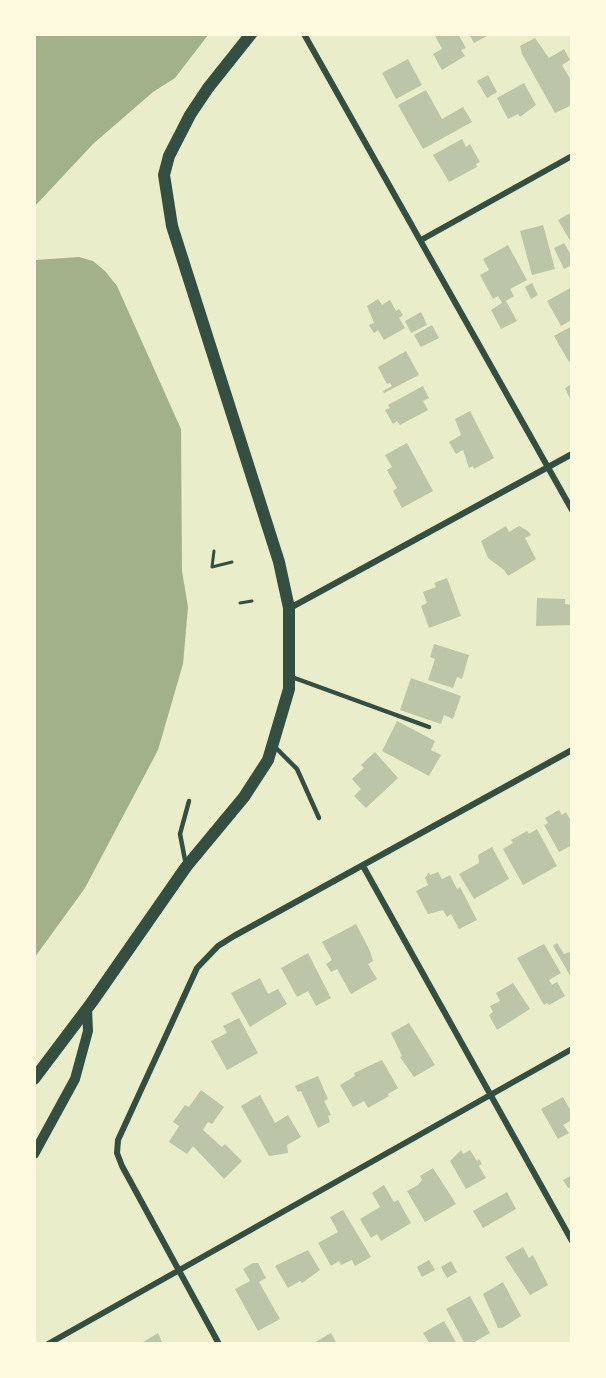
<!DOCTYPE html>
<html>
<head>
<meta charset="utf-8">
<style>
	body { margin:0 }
	#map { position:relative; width:606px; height:1378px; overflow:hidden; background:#e9edc9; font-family:"Fira Sans",sans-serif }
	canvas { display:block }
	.frame { position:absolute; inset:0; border:36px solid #fefae0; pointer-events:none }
</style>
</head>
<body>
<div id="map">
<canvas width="606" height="1378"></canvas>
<div class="frame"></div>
</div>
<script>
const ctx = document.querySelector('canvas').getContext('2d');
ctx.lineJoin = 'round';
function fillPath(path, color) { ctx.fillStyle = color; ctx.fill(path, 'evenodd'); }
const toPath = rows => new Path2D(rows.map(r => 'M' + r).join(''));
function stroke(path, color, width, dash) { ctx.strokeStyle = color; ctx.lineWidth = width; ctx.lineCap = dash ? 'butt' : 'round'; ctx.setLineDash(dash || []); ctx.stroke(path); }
fillPath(toPath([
	[35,34,208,34,208,35,175,78,153,92,93,144,35,206],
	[79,257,93,261,105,271,117,286,181,429,182,571,188,607,183,664,158,750,85,888,35,957,35,260]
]), '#a3b18a');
fillPath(toPath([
	[434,34,458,34,466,48,461,50,465,56,442,70,433,54,442,49],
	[469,34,486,34,487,36,474,43],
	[535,38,549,58,564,49,570,60,562,65,572,82,572,105,555,113,522,54,520,46],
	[408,59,422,85,396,99,382,73],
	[488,75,497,92,487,98,477,81],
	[524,83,536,105,520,117,518,114,508,119,497,98],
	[426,90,442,119,463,107,472,122,423,149,398,105],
	[462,139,466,147,470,144,480,162,476,164,477,167,449,182,433,155],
	[572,212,572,244,558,220],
	[543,225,555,269,532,275,520,231],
	[564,243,572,257,572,265,564,269,554,248],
	[508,245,527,280,510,289,514,296,506,301,517,321,501,329,491,310,502,303,498,296,493,299,480,275,489,270,483,259],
	[532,283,538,295,531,299,525,287],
	[572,287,572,320,561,326,547,301],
	[378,299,382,305,390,300,396,311,399,309,403,315,399,318,405,328,384,340,378,330,374,333,369,325,374,323,367,306],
	[421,312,427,325,411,333,405,321],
	[432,325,439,338,421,347,414,335],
	[572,326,572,360,569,362,554,336],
	[406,351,419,375,384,393,383,391,392,386,390,383,387,384,378,367],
	[572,384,572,403,565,388],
	[423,386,429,398,423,401,428,410,400,425,397,421,393,424,385,410,390,408,388,405],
	[470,411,494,458,474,469,473,466,469,468,463,450,456,454,449,442,461,435,455,419],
	[407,443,433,491,402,508,393,491,397,488,387,470,392,467,385,455],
	[506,526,509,532,519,526,528,531,531,535,525,538,536,559,508,576,504,570,488,558,481,541],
	[447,578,461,616,429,628,421,606,427,603,423,592,436,587,434,583],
	[537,598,565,599,565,604,572,605,572,625,536,626],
	[434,644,469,655,462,679,457,677,453,688,428,680,435,659,430,657],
	[411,678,461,696,453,719,444,715,441,724,400,710],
	[397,721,435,741,431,750,441,755,429,776,382,751],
	[375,752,398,778,366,808,354,796,361,789,352,779,364,768,361,765],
	[559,810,562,815,566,812,571,821,572,845,559,852,544,825,548,823,545,818],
	[537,829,557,866,523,885,503,849,513,843,511,840,527,831,529,834],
	[492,847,509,879,474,899,459,874,479,863,478,855],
	[429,872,430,875,438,872,442,879,450,875,457,889,460,887,477,920,459,929,451,914,447,917,443,910,428,914,416,891,428,885,425,878],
	[356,924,370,951,373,961,368,964,377,979,351,994,337,969,331,972,326,964,332,960,322,942],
	[557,943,564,954,572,951,572,979,553,946],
	[544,944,561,973,549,980,552,985,557,982,565,996,549,1005,547,1003,544,1005,517,958],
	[308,953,331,998,316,1006,308,991,297,997,281,968],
	[260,978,268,994,278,989,287,1004,250,1027,231,993],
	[513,983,530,1009,497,1030,489,1015,493,1012,490,1006,500,1001,496,993],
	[239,1018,258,1053,227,1070,211,1041,227,1033,223,1026],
	[409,1023,435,1065,414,1077,400,1057,402,1056,391,1033],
	[382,1060,398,1088,388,1094,389,1096,368,1108,364,1101,353,1107,340,1085,355,1076,354,1073],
	[318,1076,328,1099,324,1101,331,1115,328,1116,330,1122,318,1128,301,1091,298,1092,295,1086],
	[201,1090,224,1107,212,1124,208,1122,203,1130,222,1147,225,1144,242,1161,224,1179,193,1146,187,1154,169,1142,179,1126,173,1122,185,1105,189,1107],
	[260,1095,275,1123,288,1115,301,1137,287,1145,288,1153,269,1156,241,1106],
	[563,1097,572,1113,572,1120,563,1125,569,1133,558,1139,541,1109],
	[461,1150,463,1154,470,1150,477,1161,479,1159,482,1164,479,1166,486,1178,466,1189,450,1161],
	[433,1168,456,1204,425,1222,407,1191,418,1185,422,1180,420,1176],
	[572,1175,572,1187,568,1188,563,1180],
	[384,1185,394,1202,398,1200,411,1223,381,1241,377,1234,371,1238,360,1219,380,1207,372,1193],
	[507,1192,516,1209,483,1228,473,1211],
	[343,1210,371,1257,355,1266,352,1260,341,1265,339,1261,331,1266,318,1243,338,1232,330,1217],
	[523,1247,529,1258,533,1255,548,1285,530,1295,505,1257],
	[308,1250,320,1270,302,1283,300,1281,288,1288,275,1266],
	[429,1260,435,1270,422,1277,417,1267],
	[451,1261,457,1272,447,1278,441,1267],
	[253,1263,258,1263,266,1278,259,1282,280,1319,258,1331,235,1289,250,1281,243,1269],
	[503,1282,521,1316,502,1328,498,1328,483,1294],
	[470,1296,490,1333,471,1344,465,1344,446,1309],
	[444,1321,457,1344,430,1344,423,1333],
	[158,1333,163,1344,140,1344],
	[331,1333,337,1344,312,1344]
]), '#bcc5a7');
stroke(toPath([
	[214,551,212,567,232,562],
	[240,603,252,601]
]), '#344e41', 3);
stroke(toPath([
	[289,676,429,727],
	[275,747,297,769,319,818],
	[186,865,180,834,189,801]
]), '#344e41', 4.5);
stroke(toPath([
	[304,34,572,510],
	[421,240,572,156],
	[290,608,572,454],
	[363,866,572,1241],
	[48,1344,572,1049],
	[219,1344,122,1166,117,1153,118,1140,197,968,218,946,234,936,572,750]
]), '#344e41', 6);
stroke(toPath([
	[34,1154,75,1079,88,1031,87,1009]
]), '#344e41', 10);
stroke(toPath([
	[34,1079,92,1002,186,867,244,797,268,760,289,689,289,608,279,562,172,226,164,175,169,156,190,115,208,88,251,34]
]), '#344e41', 12);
</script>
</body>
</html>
